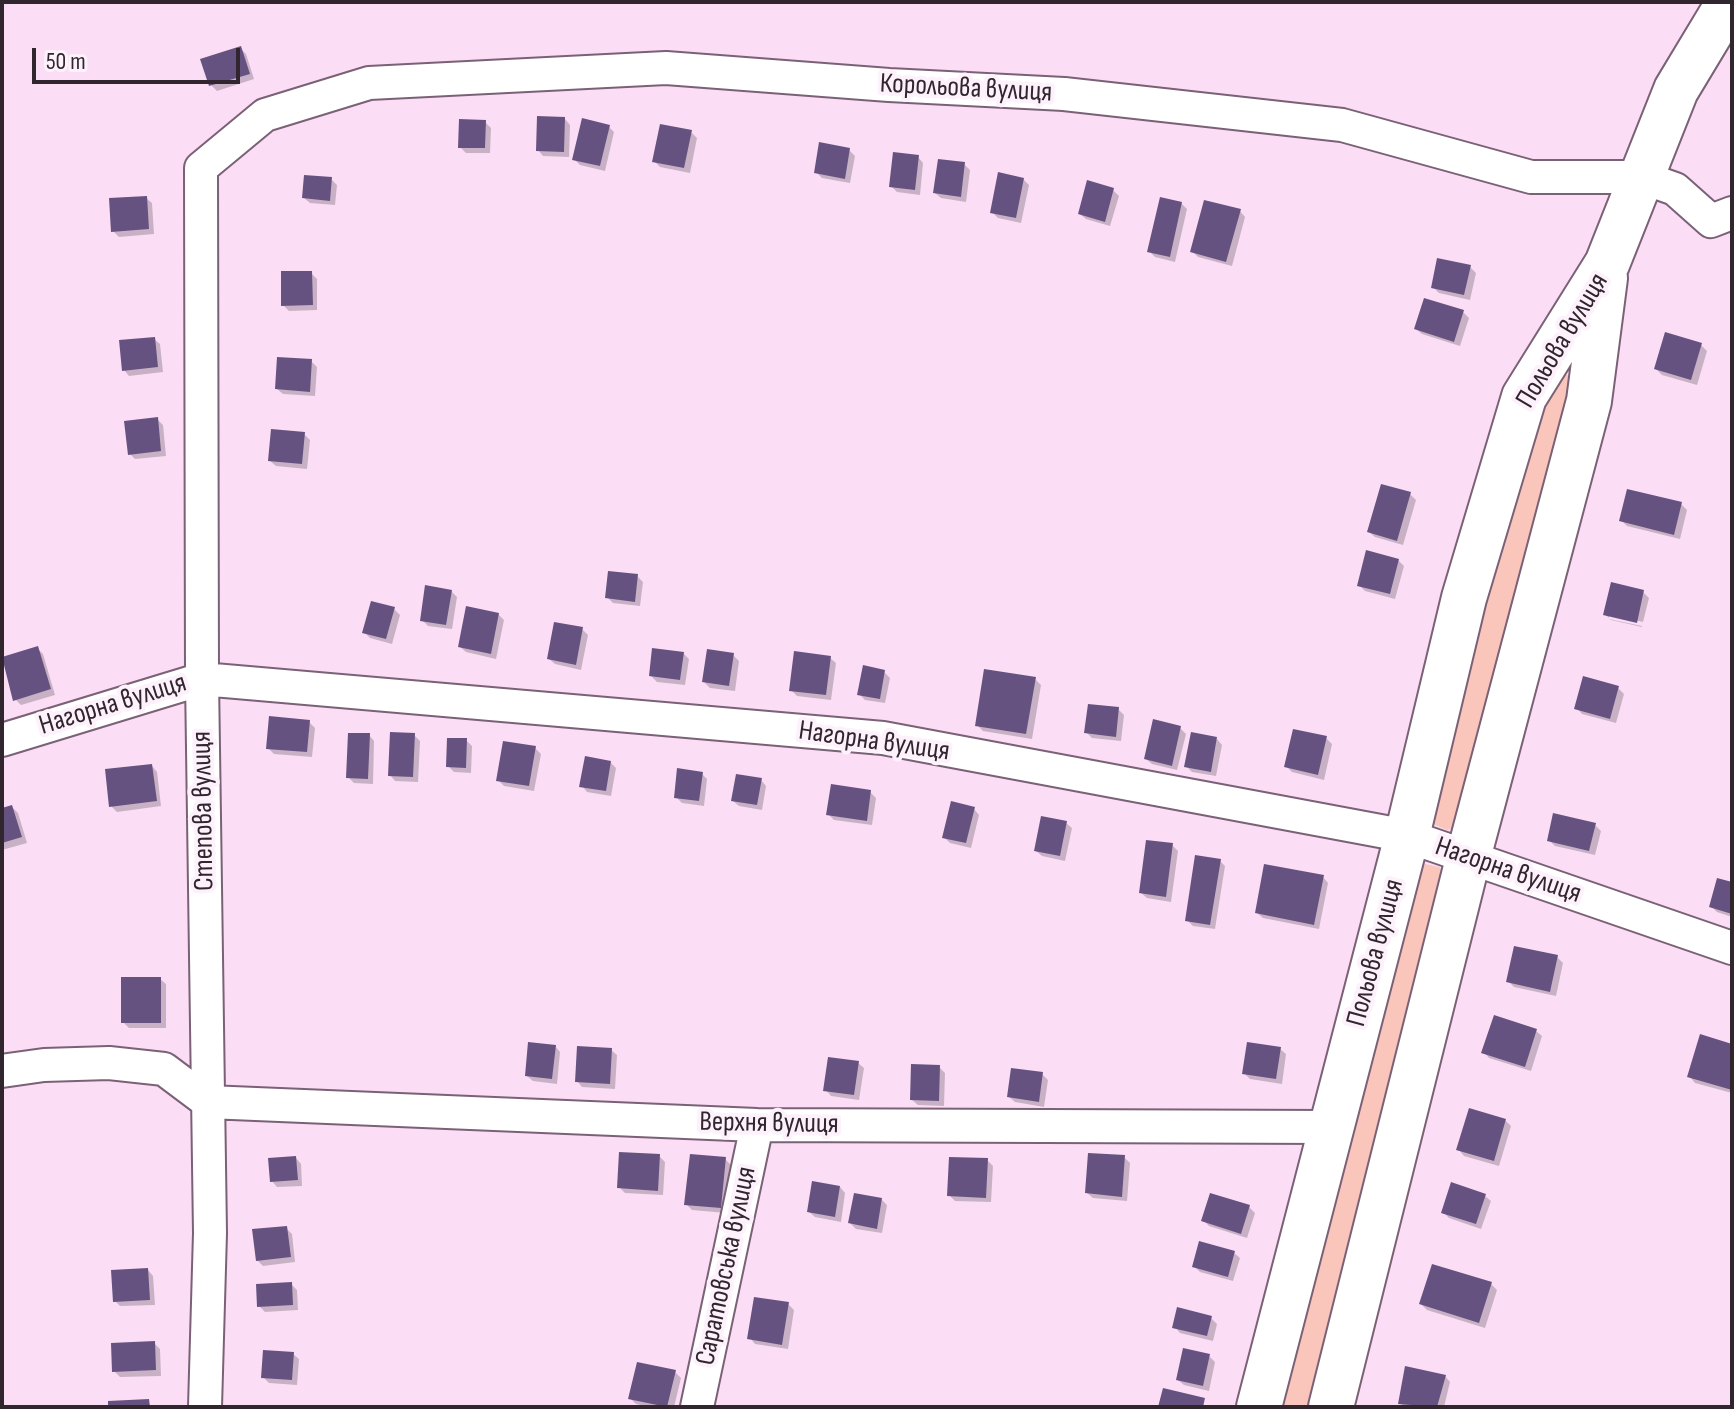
<!DOCTYPE html>
<html>
<head>
<meta charset="utf-8">
<style>
	body { margin:0 }
	#map { position:relative; width:1734px; height:1409px; overflow:hidden; background:#fbdef5; font-family:"Sofia Sans Condensed",sans-serif }
	canvas { display:block }
	.frame { position:absolute; inset:0; border:4px solid #31262e; pointer-events:none }
	.scale { position:absolute; left:32px; top:48px; width:208px; height:36px; box-sizing:border-box; border:4px solid #31262e; border-top:0; padding-left:10px; font-size:24px; line-height:28px; white-space:nowrap; color:#31262e; -webkit-text-stroke:6px #fdf1fb; paint-order:stroke }
</style>
</head>
<body>
<div id="map">
<canvas width="1734" height="1409"></canvas>
<div class="frame"></div>
<div class="scale">50 m</div>
</div>
<script>
const ctx = document.querySelector('canvas').getContext('2d');
ctx.lineJoin = 'round';
function fillPath(path, color) { ctx.fillStyle = color; ctx.fill(path, 'evenodd'); }
const toPath = rows => new Path2D(rows.map(r => 'M' + r).join(''));
function stroke(path, color, width, dash) { ctx.strokeStyle = color; ctx.lineWidth = width; ctx.lineCap = dash ? 'butt' : 'round'; ctx.setLineDash(dash || []); ctx.stroke(path); }
function label(font, color, halo, rows, align = 'center') {
  ctx.font = font + ' "Sofia Sans Condensed",sans-serif'; ctx.lineWidth = 8; ctx.setLineDash([]); ctx.textBaseline = 'middle'; ctx.strokeStyle = halo; ctx.fillStyle = color; for (const [text, x, y, turn = 0] of rows) {
    ctx.save(); ctx.translate(x, y); ctx.rotate((+turn || 0) * Math.PI / 180); ctx.textAlign = isNaN(turn) ? turn : align; if (halo) ctx.strokeText(text, 0, 0); ctx.fillText(text, 0, 0); ctx.restore();
  }
}
fillPath(toPath([
	[1562,375,1571,375,1573,383,1458,827,1447,830,1433,824,1428,816,1527,427],
	[1425,864,1439,867,1444,872,1314,1407,1270,1407,1416,870]
]), '#fac5bb');
fillPath(toPath([
	[240,48,246,54,254,79,217,91,211,85,203,60],
	[565,119,570,125,569,157,543,156,538,150],
	[485,122,491,128,490,153,466,153,460,147],
	[609,127,614,132,605,171,580,165,574,159],
	[691,132,697,138,690,173,660,167,654,161],
	[849,150,855,156,850,183,822,178,816,172],
	[918,157,923,163,920,195,897,192,891,186],
	[964,164,970,170,966,202,941,198,935,193],
	[331,179,337,185,335,205,310,203,304,198],
	[1023,179,1029,185,1021,223,998,218,992,212],
	[1113,190,1119,196,1110,226,1086,219,1080,214],
	[146,198,152,203,154,234,119,237,113,231],
	[1181,203,1187,209,1175,262,1155,257,1149,251],
	[1240,211,1245,217,1232,266,1198,257,1192,251],
	[1470,267,1476,273,1470,300,1439,293,1433,287],
	[311,273,317,279,317,310,289,311,283,305],
	[1463,312,1469,318,1460,346,1422,334,1416,329],
	[154,339,160,344,163,372,129,376,124,370],
	[1701,345,1707,351,1697,385,1662,375,1656,369],
	[311,361,317,367,315,396,283,394,277,389],
	[157,419,163,425,166,456,135,459,130,454],
	[304,434,310,440,307,469,276,466,270,461],
	[1382,486,1410,494,1416,500,1403,545,1375,537,1369,532],
	[1681,504,1687,510,1680,539,1627,526,1621,520],
	[1398,560,1404,566,1395,599,1365,591,1359,585],
	[637,576,643,582,640,606,613,603,607,597],
	[451,591,457,597,452,629,428,626,422,620],
	[1643,592,1649,598,1643,622,1609,614,1609,618,1605,614],
	[394,609,400,615,392,644,370,638,364,632],
	[498,614,504,620,496,659,466,652,460,647],
	[1609,619,1642,626,1642,627,1611,620],
	[582,629,588,635,581,670,555,664,549,659],
	[37,648,43,654,55,695,21,705,15,699],
	[683,653,689,659,685,685,657,682,651,676],
	[733,655,739,661,735,691,710,688,704,682],
	[830,658,836,663,831,700,797,696,791,690],
	[884,672,890,678,885,703,865,700,859,694],
	[1035,679,1041,685,1032,739,983,731,977,725],
	[1618,688,1624,694,1616,723,1582,714,1577,708],
	[1118,709,1124,715,1121,741,1092,738,1086,732],
	[309,722,315,728,312,757,274,754,268,748],
	[1180,728,1186,734,1177,770,1152,764,1146,759],
	[369,735,374,741,373,784,354,783,348,777],
	[414,735,420,741,418,782,395,781,390,775],
	[1326,738,1332,744,1324,780,1292,772,1286,766],
	[1217,739,1222,745,1216,776,1192,772,1186,766],
	[466,740,472,746,471,773,454,772,448,766],
	[535,748,541,754,534,791,504,786,498,780],
	[610,762,616,768,611,796,587,792,582,786],
	[152,766,157,772,161,806,117,812,111,806],
	[702,774,707,779,704,806,682,803,676,797],
	[761,780,766,786,762,810,739,806,733,801],
	[870,792,876,798,872,825,834,820,828,814],
	[12,807,18,813,27,843,2,850,2,810],
	[974,809,979,815,971,848,950,843,944,837],
	[1066,823,1072,828,1065,861,1042,856,1036,851],
	[1595,825,1601,831,1595,855,1555,846,1549,840],
	[1172,845,1178,851,1171,902,1147,898,1141,893],
	[1220,861,1225,866,1215,929,1193,926,1187,920],
	[1323,877,1328,883,1319,929,1263,918,1257,913],
	[1732,885,1732,917,1717,912,1711,906],
	[1557,957,1563,963,1556,996,1514,987,1508,981],
	[160,979,166,984,166,1028,129,1028,123,1022],
	[1536,1031,1542,1036,1531,1071,1489,1058,1484,1052],
	[555,1046,560,1052,557,1084,533,1081,527,1076],
	[1732,1046,1732,1093,1695,1083,1690,1077],
	[1280,1049,1286,1054,1282,1084,1250,1079,1244,1073],
	[611,1050,617,1055,615,1089,582,1087,577,1081],
	[858,1063,864,1068,859,1100,831,1096,826,1090],
	[939,1067,945,1073,944,1106,918,1105,912,1100],
	[1042,1074,1048,1080,1044,1107,1015,1102,1009,1097],
	[1505,1120,1511,1126,1499,1166,1464,1156,1459,1150],
	[659,1156,665,1162,663,1195,625,1193,619,1187],
	[1124,1157,1130,1163,1127,1201,1093,1198,1087,1193],
	[296,1158,301,1164,302,1186,277,1187,272,1181],
	[725,1159,731,1165,726,1213,692,1210,686,1204],
	[987,1160,993,1166,991,1202,955,1201,949,1195],
	[840,1187,845,1193,841,1222,815,1217,809,1212],
	[1485,1196,1491,1201,1481,1229,1449,1218,1443,1212],
	[881,1199,887,1205,882,1233,856,1229,850,1223],
	[1249,1207,1255,1213,1247,1238,1209,1226,1204,1221],
	[286,1228,292,1234,295,1262,263,1266,257,1260],
	[1234,1253,1240,1258,1233,1281,1200,1272,1194,1266],
	[148,1270,153,1276,155,1305,120,1306,115,1301],
	[291,1284,297,1290,298,1310,265,1312,259,1306],
	[1491,1284,1497,1290,1485,1328,1427,1310,1421,1304],
	[788,1304,794,1310,788,1349,755,1344,750,1338],
	[1211,1318,1217,1324,1213,1341,1180,1333,1175,1327],
	[154,1343,160,1349,161,1376,120,1377,114,1371],
	[293,1354,299,1359,297,1385,269,1383,263,1377],
	[1209,1356,1215,1362,1209,1391,1184,1385,1178,1380],
	[675,1372,681,1378,674,1407,650,1407,636,1404,630,1398],
	[1445,1376,1450,1382,1444,1407,1404,1407,1400,1403]
]), '#0003');
fillPath(toPath([
	[241,46,250,74,209,86,200,59],
	[537,116,565,117,564,152,536,151],
	[582,118,610,125,600,166,572,160],
	[459,119,486,120,485,148,458,148],
	[660,124,692,130,684,168,652,162],
	[819,142,850,148,845,179,814,173],
	[893,152,919,155,915,190,889,187],
	[938,159,965,162,961,197,933,193],
	[998,172,1024,178,1016,218,990,213],
	[304,175,332,177,330,201,302,198],
	[1087,180,1114,188,1105,222,1078,214],
	[147,196,149,229,111,232,109,198],
	[1160,197,1182,202,1170,257,1147,252],
	[1204,200,1241,209,1226,262,1190,252],
	[1437,258,1471,265,1464,295,1431,288],
	[281,271,312,271,313,305,281,306],
	[1424,298,1464,310,1454,342,1414,329],
	[1665,332,1702,343,1691,380,1654,369],
	[155,337,158,367,122,371,119,340],
	[277,357,312,359,310,392,275,389],
	[158,417,161,451,128,455,124,421],
	[271,429,305,432,302,464,268,461],
	[1381,484,1411,492,1397,541,1367,532],
	[1627,489,1682,502,1674,535,1619,521],
	[1366,550,1399,559,1390,594,1357,586],
	[608,571,638,574,635,602,605,598],
	[1611,582,1644,590,1637,623,1603,615],
	[425,585,452,590,446,625,420,621],
	[371,601,395,607,386,639,362,633],
	[466,606,499,613,491,654,458,647],
	[554,622,583,627,576,665,547,659],
	[38,646,51,689,13,701,2,657],
	[652,648,684,652,680,680,649,676],
	[707,649,734,653,729,686,702,682],
	[794,651,831,656,826,695,789,691],
	[863,665,885,670,880,699,857,695],
	[984,669,1036,677,1026,734,975,726],
	[1583,676,1619,686,1610,719,1574,709],
	[1088,704,1119,707,1116,737,1084,733],
	[269,716,310,720,307,752,266,749],
	[1153,719,1181,726,1172,766,1144,759],
	[1293,729,1327,736,1318,775,1284,767],
	[390,732,415,733,413,777,388,776],
	[1191,732,1217,737,1211,772,1184,767],
	[348,733,370,733,368,779,346,778],
	[447,738,467,738,466,768,446,767],
	[503,741,536,746,529,786,496,781],
	[585,756,611,761,606,791,579,787],
	[152,764,157,801,109,807,105,769],
	[677,768,703,772,699,801,674,798],
	[736,774,762,778,757,805,731,801],
	[831,784,871,790,867,821,826,815],
	[951,801,975,807,966,843,942,838],
	[12,805,22,837,2,843,2,808],
	[1553,813,1596,823,1589,851,1547,841],
	[1041,816,1067,821,1060,856,1034,851],
	[1146,840,1173,843,1166,897,1139,893],
	[1195,855,1221,859,1210,925,1185,921],
	[1264,864,1324,875,1314,925,1255,913],
	[1717,878,1732,882,1732,914,1709,907],
	[1514,946,1558,955,1550,992,1506,982],
	[121,977,161,977,161,1023,121,1023],
	[1494,1015,1537,1029,1525,1067,1481,1053],
	[1700,1034,1732,1044,1732,1090,1687,1077],
	[528,1042,556,1045,552,1079,525,1076],
	[1247,1042,1281,1047,1276,1079,1242,1074],
	[577,1046,612,1048,610,1084,575,1082],
	[828,1057,859,1061,854,1095,823,1091],
	[911,1064,940,1065,939,1101,910,1100],
	[1011,1068,1043,1072,1039,1102,1007,1097],
	[1469,1108,1506,1119,1494,1161,1456,1150],
	[619,1152,660,1154,658,1191,617,1188],
	[1088,1153,1125,1155,1122,1197,1085,1193],
	[690,1154,726,1157,721,1208,684,1205],
	[296,1156,298,1180,270,1182,268,1158],
	[949,1157,988,1158,986,1198,947,1196],
	[812,1181,840,1186,835,1217,807,1212],
	[1451,1182,1486,1194,1476,1224,1441,1213],
	[854,1193,882,1198,877,1229,848,1223],
	[1210,1193,1250,1205,1241,1234,1201,1221],
	[287,1226,291,1257,256,1261,252,1229],
	[1199,1241,1235,1251,1228,1277,1192,1267],
	[1432,1264,1492,1282,1479,1323,1419,1304],
	[148,1268,150,1300,113,1302,111,1270],
	[292,1282,293,1305,257,1307,256,1284],
	[754,1297,789,1302,782,1345,747,1339],
	[1177,1307,1212,1316,1207,1336,1172,1328],
	[155,1341,156,1370,112,1372,111,1343],
	[1183,1348,1210,1354,1203,1386,1176,1380],
	[263,1350,294,1352,292,1380,261,1378],
	[637,1362,676,1370,667,1407,628,1399],
	[1405,1366,1446,1375,1437,1407,1398,1404],
	[1163,1388,1205,1398,1203,1407,1158,1407],
	[149,1399,150,1407,108,1407,108,1401]
]), '#665280');
const minor = toPath([
	[2,740,202,679,883,738,1407,836,1732,948],
	[2,1071,44,1065,109,1063,164,1069,208,1102,757,1125,1331,1127],
	[205,1407,210,1233,202,679,201,168,265,115,369,83,666,68,889,85,1064,94,1342,125,1531,177,1641,177,1675,189,1711,221,1732,213],
	[697,1407,757,1125]
]);
const secondary = toPath([
	[1259,1407,1407,836,1464,598,1524,397,1607,264,1676,90,1729,2],
	[1331,1407,1472,843,1589,401,1605,278]
]);
stroke(minor, '#7a6176', 36);
stroke(secondary, '#7a6176', 48);
stroke(minor, '#fff', 32);
stroke(secondary, '#fff', 44);
label('28px', '#31262e', '#fdf1fb', [
	["Корольова вулиця",966,89,3],
	["Польова вулиця",1563,341,-59],
	["Нагорна вулиця",113,705,-17],
	["Нагорна вулиця",874,742,8],
	["Степова вулиця",204,811,-91],
	["Нагорна вулиця",1508,871,19],
	["Польова вулиця",1376,953,-75],
	["Верхня вулиця",769,1124,1],
	["Саратовська вулиця",727,1266,-78]
]);
</script>
</body>
</html>
